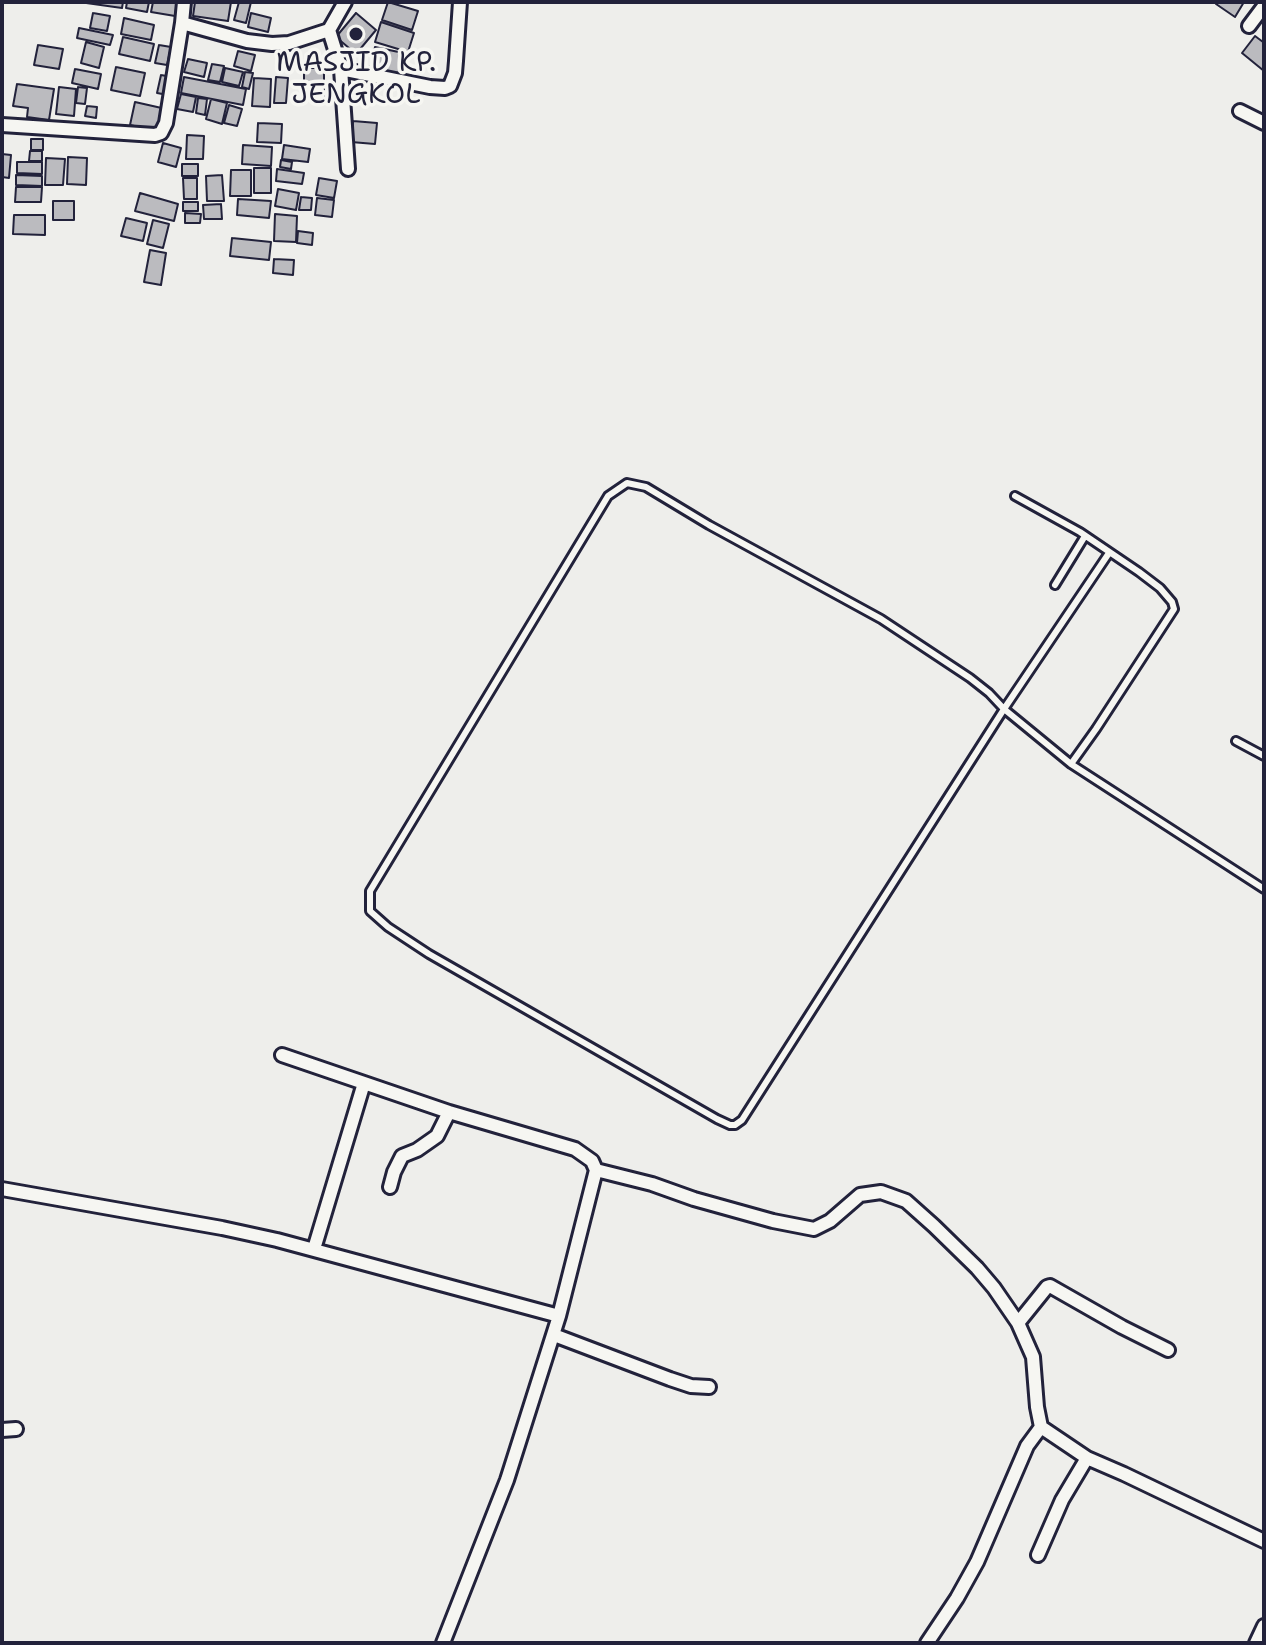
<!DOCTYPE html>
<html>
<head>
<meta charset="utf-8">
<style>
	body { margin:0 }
	#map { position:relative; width:1266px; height:1645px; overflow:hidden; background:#eeeeeb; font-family:"Shantell Sans",sans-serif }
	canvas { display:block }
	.frame { position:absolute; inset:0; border:4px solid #22223b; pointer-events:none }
</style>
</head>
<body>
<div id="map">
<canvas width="1266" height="1645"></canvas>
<div class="frame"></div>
</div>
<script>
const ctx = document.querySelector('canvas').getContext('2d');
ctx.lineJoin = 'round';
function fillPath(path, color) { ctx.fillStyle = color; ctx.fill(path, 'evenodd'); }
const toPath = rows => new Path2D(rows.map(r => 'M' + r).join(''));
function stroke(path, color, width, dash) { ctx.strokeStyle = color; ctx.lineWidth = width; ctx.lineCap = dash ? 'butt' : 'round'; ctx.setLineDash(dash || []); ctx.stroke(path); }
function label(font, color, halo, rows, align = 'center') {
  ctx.font = font + ' "Shantell Sans",sans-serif'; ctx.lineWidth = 7; ctx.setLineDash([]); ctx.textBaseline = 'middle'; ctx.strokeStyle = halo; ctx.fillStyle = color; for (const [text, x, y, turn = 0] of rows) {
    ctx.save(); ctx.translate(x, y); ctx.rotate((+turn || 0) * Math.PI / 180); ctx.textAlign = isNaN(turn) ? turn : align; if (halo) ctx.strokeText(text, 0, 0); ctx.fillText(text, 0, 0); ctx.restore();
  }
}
const building = toPath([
	[79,2,123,2,122,8,79,2],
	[127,2,149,2,147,12,126,8,127,2],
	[153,2,177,2,175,16,151,12,153,2],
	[195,2,231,2,228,21,193,16,195,2],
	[239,2,251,2,246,23,234,20,239,2],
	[388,2,418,11,412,30,382,20,388,2],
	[1217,2,1244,2,1235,17,1216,4,1217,2],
	[93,13,110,16,107,31,90,28,93,13],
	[251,13,271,18,268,32,248,27,251,13],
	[356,13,376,30,356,54,336,37,356,13],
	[124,18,154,25,151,40,121,34,124,18],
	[381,22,414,33,408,52,375,42,381,22],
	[79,28,113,35,110,45,77,38,79,28],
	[1255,36,1263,42,1264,40,1264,71,1242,53,1255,36],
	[123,37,154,44,150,61,119,54,123,37],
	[86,42,104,47,99,68,81,63,86,42],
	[38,45,63,49,59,69,34,65,38,45],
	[159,45,171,47,167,65,155,63,159,45],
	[375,47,408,54,404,77,370,71,375,47],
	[238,51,255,55,251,71,234,66,238,51],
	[188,59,207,63,204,77,184,72,188,59],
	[212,64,224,66,220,82,208,80,212,64],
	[116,67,145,73,140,96,111,90,116,67],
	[225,68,243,72,239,86,222,82,225,68],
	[304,68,324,68,324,98,304,98,304,68],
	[75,69,101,74,98,89,72,83,75,69],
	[245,72,253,73,249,89,242,87,245,72],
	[161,75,172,77,168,95,157,93,161,75],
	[184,77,246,89,243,105,181,93,184,77],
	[276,77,288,78,286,103,274,103,276,77],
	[254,78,271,79,270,107,252,106,254,78],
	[17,84,54,89,49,120,27,117,28,108,13,106,17,84],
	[59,87,76,89,74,116,56,114,59,87],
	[78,87,87,88,85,104,76,103,78,87],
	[181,94,196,97,193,112,177,109,181,94],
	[198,98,207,99,205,115,196,113,198,98],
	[211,99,227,103,222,124,206,119,211,99],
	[135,102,166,109,161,132,130,125,135,102],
	[229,105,242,109,237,126,224,123,229,105],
	[87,106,97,107,96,118,85,116,87,106],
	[353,121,377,123,375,144,351,142,353,121],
	[258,123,282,124,281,143,257,142,258,123],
	[187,135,204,136,203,159,186,159,187,135],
	[31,139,43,139,43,150,31,150,31,139],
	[163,143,181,148,176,167,158,162,163,143],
	[243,145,272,147,271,166,242,164,243,145],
	[284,145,310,149,308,162,282,159,284,145],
	[30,151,42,151,42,161,29,161,30,151],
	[2,154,11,155,9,178,2,177,2,154],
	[68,157,87,158,86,185,67,184,68,157],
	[46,158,65,159,63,185,45,185,46,158],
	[281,160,292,162,291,169,280,167,281,160],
	[17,162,42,162,42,174,17,173,17,162],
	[182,164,198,164,198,176,182,176,182,164],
	[254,168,271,168,271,193,254,193,254,168],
	[277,169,304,173,302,184,276,181,277,169],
	[231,170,251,170,251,196,230,196,231,170],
	[16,175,42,176,42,186,16,185,16,175],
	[222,175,224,201,207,201,206,176,222,175],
	[183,178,197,178,197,199,184,199,183,178],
	[319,178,337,181,334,198,316,195,319,178],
	[16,187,42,187,41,202,15,202,16,187],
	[278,189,299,193,296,210,275,206,278,189],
	[140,193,178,204,174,221,135,211,140,193],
	[301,197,312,198,311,210,299,210,301,197],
	[317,198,334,200,332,217,315,215,317,198],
	[238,199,271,201,269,218,237,215,238,199],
	[53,201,74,201,74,220,53,220,53,201],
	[183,202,198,202,198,211,183,211,183,202],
	[221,204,222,219,204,219,203,205,221,204],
	[185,213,201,214,200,223,185,223,185,213],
	[275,214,297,216,296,242,274,241,275,214],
	[14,215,45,215,45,235,13,234,14,215],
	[126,218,147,223,143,241,121,236,126,218],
	[153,220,169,224,163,248,147,244,153,220],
	[298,231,313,233,312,245,297,243,298,231],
	[232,238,271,242,269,260,230,256,232,238],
	[150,250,166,253,161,285,144,282,150,250],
	[274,259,294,260,293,275,273,273,274,259]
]);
fillPath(building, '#bbbbbf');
stroke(building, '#22223b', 2);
const lane = toPath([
	[1015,496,1080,532,1139,572,1160,588,1172,602,1174,609,1096,729,1071,764],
	[1109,553,1004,709,742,1120,735,1125,730,1125,717,1119,429,954,388,927,370,911,370,891,608,496,627,483,646,487,709,525,881,619,970,678,989,693,1004,709,1071,764,1264,889],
	[1055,585,1085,536],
	[1236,741,1264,756]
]);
const street = toPath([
	[182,23,184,2],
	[1249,26,1264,6],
	[329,30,341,69,348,169],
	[341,69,430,87,445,88,450,86,455,73,456,61,460,2],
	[1240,111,1264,123],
	[2,125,155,135,161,133,166,123,182,23,247,41,272,44,289,43,329,30,345,2],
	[282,1055,449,1112,575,1149,592,1161,596,1170],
	[390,1187,394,1172,402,1156,417,1150,437,1136,449,1112],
	[2,1189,222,1228,277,1240,559,1316,507,1480,443,1643],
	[314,1249,364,1083],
	[559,1316,596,1170,652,1184,694,1199,773,1221,814,1229,830,1221,860,1195,881,1192,906,1201,934,1226,977,1268,994,1288,1018,1323,1033,1357,1037,1407,1041,1427,1087,1458,1124,1474,1264,1541],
	[1018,1323,1047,1287,1050,1286,1122,1327,1168,1350],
	[554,1335,670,1379,691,1386,709,1387],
	[2,1430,16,1429],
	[1038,1555,1062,1500,1087,1458],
	[927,1643,957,1598,977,1562,1027,1446,1041,1427],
	[1256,1643,1264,1626]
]);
stroke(lane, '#22223b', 12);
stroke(street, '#22223b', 18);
stroke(lane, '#f6f6f2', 6);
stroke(street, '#f6f6f2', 12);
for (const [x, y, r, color] of [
	[356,34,8,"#22223b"]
]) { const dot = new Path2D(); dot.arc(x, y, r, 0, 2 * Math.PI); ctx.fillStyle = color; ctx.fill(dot); stroke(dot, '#f6f6f2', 3); }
label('28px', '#22223b', '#f6f6f2', [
	["MASJID KP.",356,64],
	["JENGKOL",356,96]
]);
</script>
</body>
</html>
